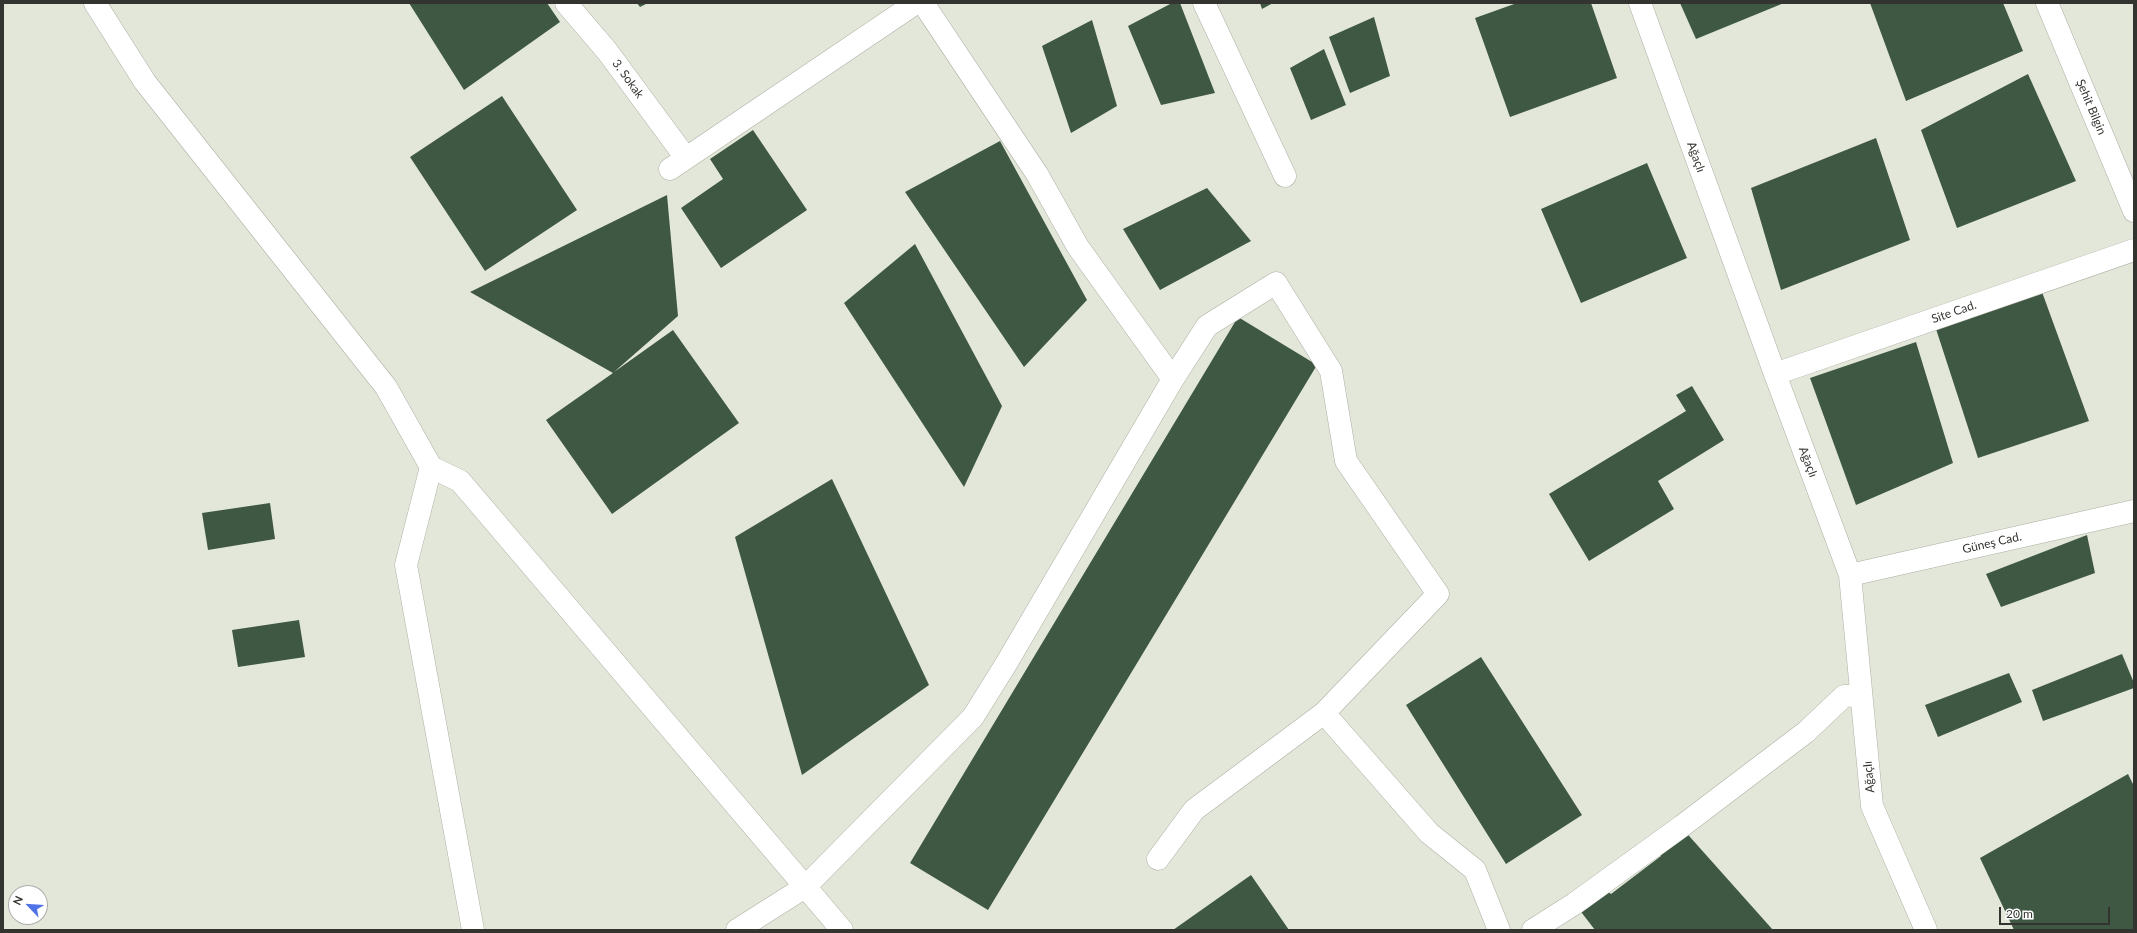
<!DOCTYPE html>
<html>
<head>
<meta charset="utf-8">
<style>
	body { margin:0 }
	#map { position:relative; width:2137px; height:933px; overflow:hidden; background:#e3e7da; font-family:Lato,sans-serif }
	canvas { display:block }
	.frame { position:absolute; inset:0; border:4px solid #33342f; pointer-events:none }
	.north { position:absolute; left:8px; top:885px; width:40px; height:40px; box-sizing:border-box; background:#fff; border:1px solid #adaeac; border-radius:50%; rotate:295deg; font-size:11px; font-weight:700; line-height:16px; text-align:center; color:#33342f }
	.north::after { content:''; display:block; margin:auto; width:14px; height:18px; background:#5173e8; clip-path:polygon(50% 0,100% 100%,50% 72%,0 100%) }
	.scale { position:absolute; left:1999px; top:907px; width:111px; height:18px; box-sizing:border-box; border:2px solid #33342f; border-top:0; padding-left:5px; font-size:12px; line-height:14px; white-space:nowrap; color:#33342f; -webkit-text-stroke:3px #fff; paint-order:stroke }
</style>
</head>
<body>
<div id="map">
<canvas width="2137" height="933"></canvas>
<div class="frame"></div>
<div class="north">N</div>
<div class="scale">20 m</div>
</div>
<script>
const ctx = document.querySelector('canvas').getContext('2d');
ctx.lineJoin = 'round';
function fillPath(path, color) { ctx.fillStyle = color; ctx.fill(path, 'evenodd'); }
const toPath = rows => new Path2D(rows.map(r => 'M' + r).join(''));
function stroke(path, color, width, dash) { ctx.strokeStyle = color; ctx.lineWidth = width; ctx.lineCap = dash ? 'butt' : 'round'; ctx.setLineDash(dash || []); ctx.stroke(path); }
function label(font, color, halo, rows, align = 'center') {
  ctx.font = font + ' Lato,sans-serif'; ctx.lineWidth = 4; ctx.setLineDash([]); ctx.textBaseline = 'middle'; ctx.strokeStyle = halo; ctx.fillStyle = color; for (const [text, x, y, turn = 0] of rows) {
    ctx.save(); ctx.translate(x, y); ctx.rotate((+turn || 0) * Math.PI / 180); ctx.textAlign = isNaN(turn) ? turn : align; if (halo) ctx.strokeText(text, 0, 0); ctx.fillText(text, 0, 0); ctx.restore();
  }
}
fillPath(toPath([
	[409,3,547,3,560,22,464,90],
	[637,3,648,3,640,7],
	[1172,3,1180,3,1215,93,1161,105,1128,26],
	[1260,3,1273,3,1262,9],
	[1517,3,1591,3,1617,78,1510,117,1475,18],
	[1680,3,1784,3,1696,39],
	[1870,3,2003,3,2023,51,1906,101],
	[1374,17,1390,76,1350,93,1329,37],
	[1092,20,1117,106,1071,133,1042,46],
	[1324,49,1346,105,1311,120,1290,68],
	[2028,74,2076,181,1957,228,1921,130],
	[502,96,577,210,485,271,410,157],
	[753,130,807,210,721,268,681,208,723,179,710,159],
	[1876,138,1910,240,1781,290,1751,188],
	[1000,141,1087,300,1024,367,905,192],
	[1647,163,1687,258,1581,303,1541,209],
	[1207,188,1251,241,1160,290,1123,229],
	[667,195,678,316,614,372,673,330,739,423,612,514,546,420,613,373,470,292],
	[915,244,1002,406,964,487,844,303],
	[2042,292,2089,421,1978,458,1936,329],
	[1238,317,1317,365,988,910,910,863],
	[1916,342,1953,463,1856,505,1810,378],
	[1692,386,1724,440,1658,481,1674,509,1589,561,1549,494,1686,411,1676,395],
	[832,479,929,685,802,775,735,537],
	[270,503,275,539,208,550,202,513],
	[2087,535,2095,573,2001,607,1986,574],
	[299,620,305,657,238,667,232,630],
	[2122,654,2134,683,2134,688,2043,721,2032,690],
	[1481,657,1582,815,1506,864,1406,705],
	[2009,673,2022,702,1938,737,1925,705],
	[2128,774,2134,786,2134,930,2014,930,1980,858],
	[1682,828,1773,930,1595,930,1575,904,1601,887,1611,894,1661,856,1656,848],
	[1251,875,1289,930,1173,930]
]), '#3e5844');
const minor = toPath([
	[95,3,145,82,386,387,431,467,460,481,842,930],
	[566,3,607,51,686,158],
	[923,3,1037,174,1078,247,1173,379],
	[1204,3,1285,176],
	[1640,3,1775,374,1850,575,1872,806,1926,930],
	[2047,3,2134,211],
	[670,169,916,3],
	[1775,374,2134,250],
	[431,467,406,565,473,930],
	[1850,575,2134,511],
	[1324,713,1429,833,1475,870,1499,930],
	[737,930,805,887,973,717,1006,664,1173,379,1207,326,1276,283,1331,371,1346,461,1438,594,1324,713,1194,810,1158,859],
	[1533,930,1574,904,1682,826,1806,732,1844,696,1861,695]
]);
stroke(minor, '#acb0a3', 23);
stroke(minor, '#fff', 22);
label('12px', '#33342f', '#fff', [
	["3. Sokak",628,79,54],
	["Şehit Bilgin",2091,107,67],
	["Ağaçlı",1696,157,70],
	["Site Cad.",1954,312,-19],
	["Ağaçlı",1808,462,69],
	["Güneş Cad.",1992,543,-13],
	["Ağaçlı",1869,777,-95]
]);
</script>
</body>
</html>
